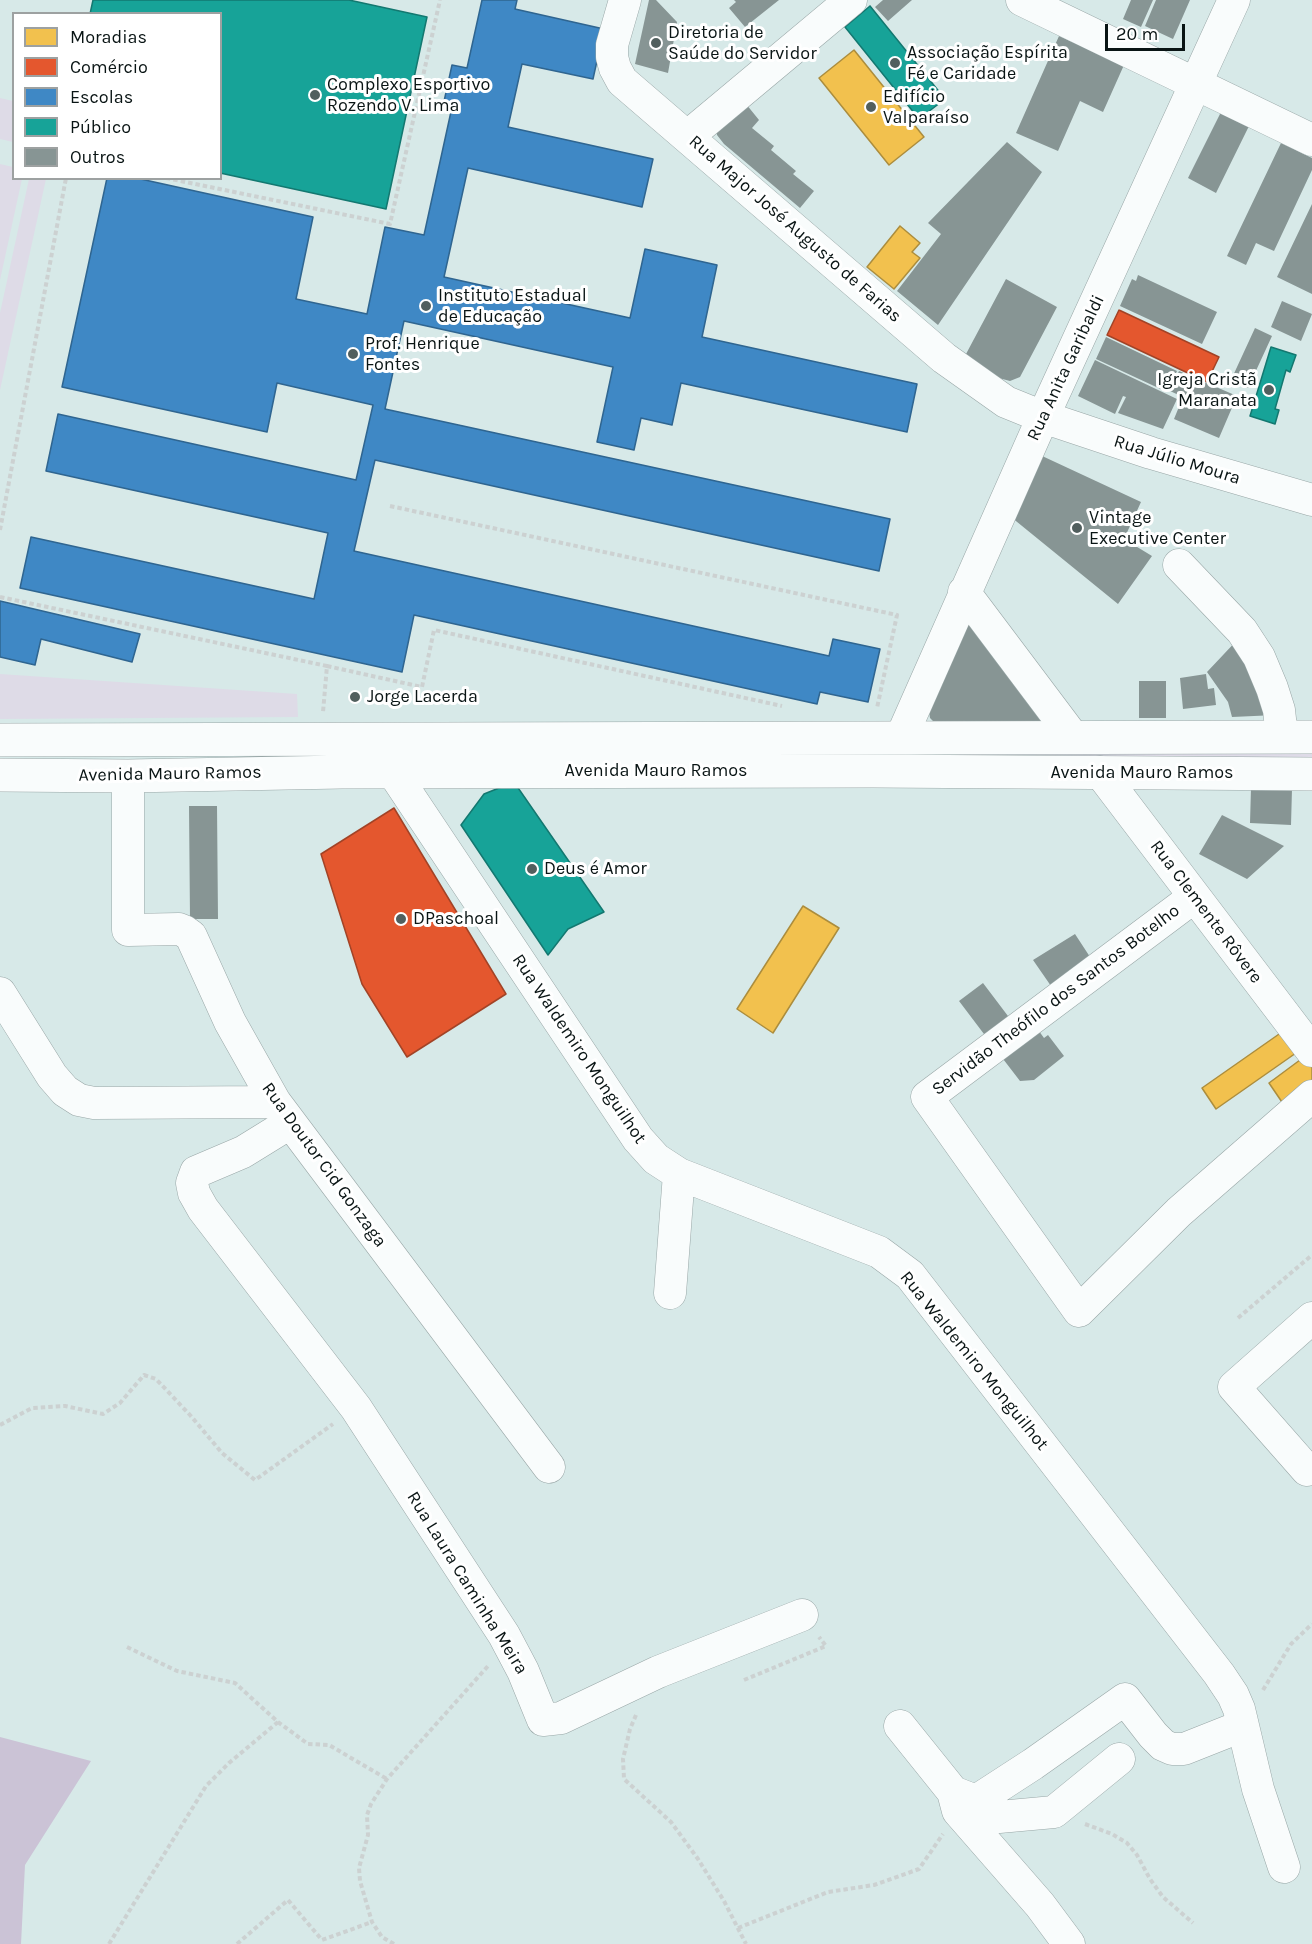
<!DOCTYPE html>
<html>
<head>
<meta charset="utf-8">
<style>
	body { margin:0 }
	#map { position:relative; width:1312px; height:1944px; overflow:hidden; background:#d7e9e8; font-family:Karla,sans-serif }
	canvas { display:block }
	.legend { position:absolute; left:12px; top:12px; width:210px; height:168px; box-sizing:border-box; background:#fff; border:2px solid #9da1a1; margin:0; padding:8px 10px; list-style:none; font-size:18px; color:#091414 }
	.legend li { display:flex; align-items:center; gap:12px; height:30px }
	.legend b { width:30px; border:2px solid #9da1a1 }
	.scale { position:absolute; left:1105px; top:24px; width:80px; height:27px; box-sizing:border-box; border:3px solid #091414; border-top:0; padding-left:8px; font-size:18px; line-height:21px; white-space:nowrap; color:#091414; -webkit-text-stroke:4px #fff; paint-order:stroke }
</style>
</head>
<body>
<div id="map">
<canvas width="1312" height="1944"></canvas>
<ul class="legend">
<li><b style="height:16px;background:#f2c14e"></b>Moradias</li>
<li><b style="height:16px;background:#e4572e"></b>Comércio</li>
<li><b style="height:16px;background:#3f88c5"></b>Escolas</li>
<li><b style="height:16px;background:#17a398"></b>Público</li>
<li><b style="height:16px;background:#879594"></b>Outros</li>
</ul>
<div class="scale">20 m</div>
</div>
<script>
const ctx = document.querySelector('canvas').getContext('2d');
ctx.lineJoin = 'round';
function fillPath(path, color) { ctx.fillStyle = color; ctx.fill(path, 'evenodd'); }
const toPath = rows => new Path2D(rows.map(r => 'M' + r).join(''));
function stroke(path, color, width, dash) { ctx.strokeStyle = color; ctx.lineWidth = width; ctx.lineCap = dash ? 'butt' : 'round'; ctx.setLineDash(dash || []); ctx.stroke(path); }
function label(font, color, halo, rows, align = 'center') {
  ctx.font = font + ' Karla,sans-serif'; ctx.lineWidth = 6; ctx.setLineDash([]); ctx.textBaseline = 'middle'; ctx.strokeStyle = halo; ctx.fillStyle = color; for (const [text, x, y, turn = 0] of rows) {
    ctx.save(); ctx.translate(x, y); ctx.rotate((+turn || 0) * Math.PI / 180); ctx.textAlign = isNaN(turn) ? turn : align; if (halo) ctx.strokeText(text, 0, 0); ctx.fillText(text, 0, 0); ctx.restore();
  }
}
fillPath(toPath([
	[0,98,13,101,13,142,0,139],
	[0,164,13,167,14,178,22,179,0,280],
	[29,179,46,179,0,390,0,313],
	[0,674,297,694,298,717,0,719],
	[959,751,1312,752,1312,762,956,756]
]), '#dedbe7');
fillPath(toPath([
	[0,1737,91,1761,25,1865,21,1944,0,1944]
]), '#cbc3d6');
const homes = toPath([
	[854,50,924,137,889,165,819,78,854,50],
	[900,226,920,243,912,252,920,258,894,289,867,267,900,226],
	[803,906,839,928,773,1033,737,1009,803,906],
	[1282,1032,1296,1053,1216,1109,1202,1088,1282,1032],
	[1304,1057,1312,1067,1312,1084,1284,1105,1269,1083,1304,1057]
]);
fillPath(homes, '#f2c14e');
stroke(homes, '#ac8d3d', 1.5);
const shops = toPath([
	[1119,310,1219,357,1207,382,1107,335,1119,310],
	[394,808,506,994,407,1057,362,984,321,854,394,808]
]);
fillPath(shops, '#e4572e');
stroke(shops, '#a24326', 1.5);
const schools = toPath([
	[482,0,517,0,515,9,604,29,593,79,522,64,508,127,653,159,642,207,468,168,444,277,630,318,645,249,717,265,702,337,917,384,907,432,681,383,672,425,641,418,634,450,597,442,613,367,404,321,385,409,890,519,879,571,375,460,354,551,829,656,833,639,880,649,868,702,820,692,817,704,414,615,402,672,20,588,31,537,314,599,328,533,46,471,58,414,356,480,373,405,277,383,267,432,62,387,107,178,136,178,313,217,296,299,367,314,385,227,424,235,452,107,443,106,452,65,467,68,482,0],
	[0,601,140,634,132,662,41,639,35,665,0,657,0,601]
]);
fillPath(schools, '#3f88c5');
stroke(schools, '#2f6590', 1.5);
const public = toPath([
	[93,0,349,0,427,17,386,209,220,173,220,14,90,14,93,0],
	[870,6,945,99,919,119,845,27,870,6],
	[1271,347,1296,355,1290,372,1286,370,1275,409,1279,410,1275,424,1250,416,1271,347],
	[514,782,604,912,568,929,548,955,461,825,484,794,514,782]
]);
fillPath(public, '#17a398');
stroke(public, '#137870', 1.5);
fillPath(toPath([
	[649,0,656,0,677,22,668,73,635,64],
	[734,0,779,0,745,27,729,8,736,2],
	[883,0,912,0,888,21,875,7],
	[1131,0,1153,0,1141,27,1123,19],
	[1156,0,1190,0,1173,39,1145,26],
	[1059,36,1124,65,1103,112,1080,101,1058,151,1016,133],
	[742,99,759,120,752,128,774,146,771,150,796,171,793,174,814,191,800,208,724,144,717,135,716,127],
	[1221,112,1249,126,1216,193,1188,178],
	[1007,142,1042,172,938,325,897,291,941,234,928,223],
	[1281,143,1312,158,1312,170,1274,251,1256,243,1246,265,1227,256],
	[1312,204,1312,294,1277,277],
	[1138,275,1217,312,1202,344,1120,306,1132,279,1136,281],
	[1006,279,1057,307,1020,377,1010,381,995,377,966,354],
	[1282,301,1312,314,1301,341,1271,327],
	[1255,328,1272,336,1248,388,1231,380],
	[1106,337,1177,371,1167,392,1096,359],
	[1095,360,1177,399,1163,429,1118,413,1126,397,1123,396,1115,414,1078,396],
	[1179,371,1237,396,1219,438,1174,419,1183,397,1170,391],
	[1040,455,1141,502,1124,539,1152,556,1118,604,1011,517],
	[968,613,1056,727,939,727,930,718,928,705],
	[1240,637,1276,715,1232,717,1228,702,1207,672],
	[1206,674,1208,689,1214,688,1216,705,1183,709,1180,678],
	[1139,681,1166,681,1166,718,1139,718],
	[1251,788,1292,789,1291,825,1250,823],
	[189,806,217,806,218,919,190,919],
	[1222,815,1284,846,1247,879,1199,854],
	[1075,934,1092,960,1051,986,1033,960],
	[983,983,1011,1020,987,1038,959,1001],
	[1036,1027,1044,1038,1048,1035,1064,1056,1034,1080,1020,1081,1000,1055]
]), '#879594');
const minor = toPath([
	[625,0,612,45,612,57,615,68,622,81,944,358,1006,402,1043,417,1151,453,1312,500],
	[1022,0,1312,140],
	[687,137,851,0],
	[1179,565,1242,631,1259,657,1272,688,1279,710,1282,737],
	[964,592,1073,737],
	[901,738,1043,417,1234,0],
	[393,772,638,1139,656,1159,679,1174,879,1252,910,1275,1219,1674,1233,1695,1239,1709,1258,1789,1284,1867],
	[1100,772,1312,1051],
	[128,776,128,930,179,929,184,931,191,936,230,1022,275,1102,549,1467],
	[1194,897,927,1097,1079,1311,1179,1212,1312,1096],
	[0,993,52,1076,65,1091,79,1100,94,1103,275,1102],
	[290,1123,243,1152,196,1172,192,1183,194,1193,203,1209,356,1408,504,1635,523,1671,543,1720,561,1718,658,1672,802,1615],
	[670,1293,679,1174],
	[1307,1470,1234,1387,1312,1318],
	[900,1726,953,1792,976,1801,1033,1764,1125,1699,1153,1735,1163,1745,1172,1749,1184,1749,1242,1726],
	[953,1792,958,1811,1040,1905,1069,1944],
	[966,1820,1054,1812,1119,1759]
]);
const major = toPath([
	[0,740,1312,737],
	[0,775,128,776,342,772,873,771,1312,774]
]);
stroke(minor, '#98a6a6', 33);
stroke(major, '#98a6a6', 34);
stroke(toPath([
	[166,178,390,224,440,0],
	[390,506,897,615,877,708],
	[0,530,66,178],
	[0,597,327,666,323,712],
	[327,666,422,687,434,630,782,706],
	[1238,1318,1312,1255],
	[0,1425,32,1408,65,1406,103,1414,120,1403,144,1375,156,1379,190,1415,222,1453,255,1480,333,1424],
	[127,1647,177,1671,235,1683,278,1722,308,1744,329,1745,387,1779],
	[744,1680,826,1646,819,1637],
	[1263,1690,1291,1644,1312,1624],
	[636,1715,630,1729,623,1759,624,1779,671,1822,698,1859,724,1901,746,1944],
	[1085,1824,1112,1834,1127,1843,1137,1855,1150,1879,1163,1897,1193,1923],
	[738,1928,828,1892,874,1885,919,1869,943,1834],
	[109,1944,206,1786,229,1763,278,1722],
	[237,1944,288,1900,322,1940,372,1922],
	[394,1944,382,1937,372,1922,360,1881,359,1868,368,1835,367,1815,371,1804,387,1779,488,1666]
]), '#ccd1d1', 4, [4.5, 3]);
stroke(minor, '#f9fcfc', 32);
stroke(major, '#f9fcfc', 33);
for (const [x, y, r, color] of [
	[656,43,6,"#515f5e"],
	[895,63,6,"#515f5e"],
	[315,95,6,"#515f5e"],
	[871,107,6,"#515f5e"],
	[426,306,6,"#515f5e"],
	[353,354,6,"#515f5e"],
	[1269,390,6,"#515f5e"],
	[1077,528,6,"#515f5e"],
	[355,697,6,"#515f5e"],
	[532,869,6,"#515f5e"],
	[401,919,6,"#515f5e"]
]) { const dot = new Path2D(); dot.arc(x, y, r, 0, 2 * Math.PI); ctx.fillStyle = color; ctx.fill(dot); stroke(dot, '#fff', 2); }
label('18px', '#091414', '#fff', [
	["Diretoria de",668,33],
	["Saúde do Servidor",668,54],
	["Associação Espírita",907,53],
	["Fé e Caridade",907,74],
	["Complexo Esportivo",327,85],
	["Rozendo V. Lima",327,106],
	["Edifício",883,97],
	["Valparaíso",883,118],
	["Instituto Estadual",438,296],
	["de Educação",438,317],
	["Prof. Henrique",365,344],
	["Fontes",365,365],
	["Igreja Cristã",1257,380,"right"],
	["Maranata",1257,401,"right"],
	["Vintage",1089,518],
	["Executive Center",1089,539],
	["Jorge Lacerda",367,697],
	["Deus é Amor",544,869],
	["DPaschoal",413,919]
], 'left');
label('18px', '#091414', '#fff', [
	["Rua Major José Augusto de Farias",795,229,41],
	["Rua Anita Garibaldi",1066,368,-65],
	["Rua Júlio Moura",1177,460,17],
	["Avenida Mauro Ramos",656,771],
	["Avenida Mauro Ramos",1142,773],
	["Avenida Mauro Ramos",170,774,-1],
	["Rua Clemente Rôvere",1206,912,53],
	["Servidão Theófilo dos Santos Botelho",1056,1000,-37],
	["Rua Waldemiro Monguilhot",579,1049,56],
	["Rua Doutor Cid Gonzaga",324,1165,54],
	["Rua Waldemiro Monguilhot",974,1361,51],
	["Rua Laura Caminha Meira",467,1583,58]
]);
</script>
</body>
</html>
